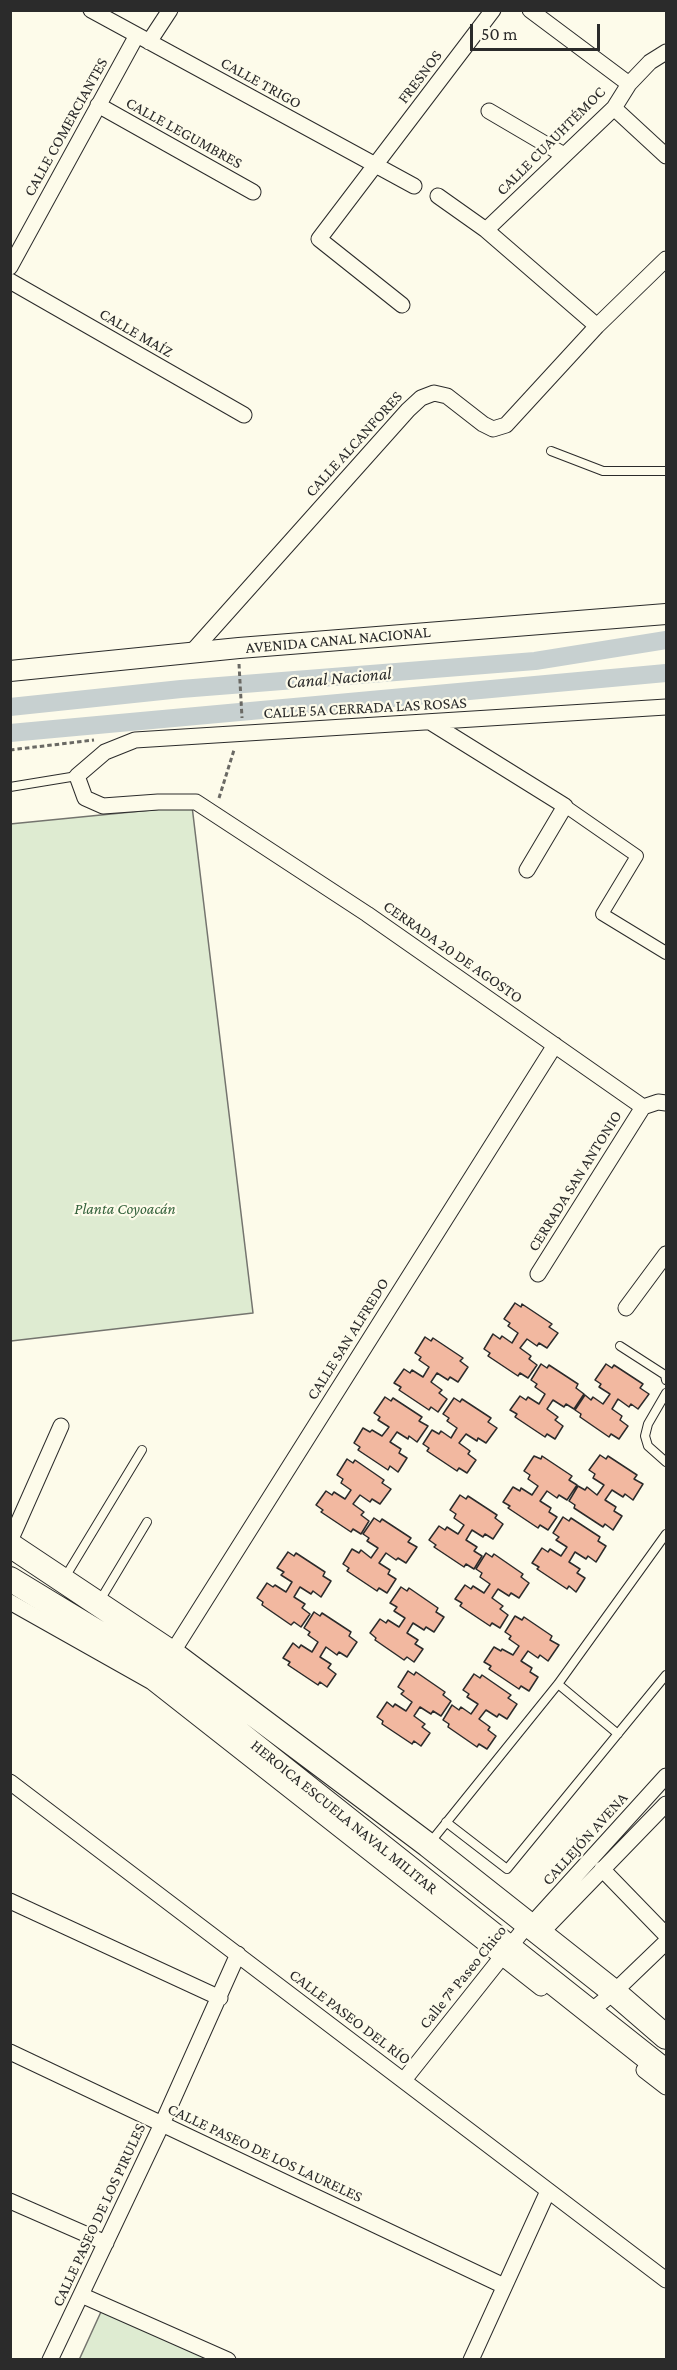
<!DOCTYPE html>
<html>
<head>
<meta charset="utf-8">
<style>
	body { margin:0 }
	#map { position:relative; width:677px; height:2370px; overflow:hidden; background:#fdfbea; font-family:"Crimson Pro",serif }
	canvas { display:block }
	.frame { position:absolute; inset:0; border:12px solid #2b2b2b; pointer-events:none }
	.scale { position:absolute; left:470px; top:24px; width:130px; height:27px; box-sizing:border-box; border:3px solid #2b2b2b; border-top:0; padding-left:8px; font-size:18px; line-height:21px; white-space:nowrap; color:#2b2b2b; -webkit-text-stroke:4px #fdfbea; paint-order:stroke }
</style>
</head>
<body>
<div id="map">
<canvas width="677" height="2370"></canvas>
<div class="frame"></div>
<div class="scale">50 m</div>
</div>
<script>
const ctx = document.querySelector('canvas').getContext('2d');
ctx.lineJoin = 'round';
function fillPath(path, color) { ctx.fillStyle = color; ctx.fill(path, 'evenodd'); }
const toPath = rows => new Path2D(rows.map(r => 'M' + r).join(''));
function stroke(path, color, width, dash) { ctx.strokeStyle = color; ctx.lineWidth = width; ctx.lineCap = dash ? 'butt' : 'round'; ctx.setLineDash(dash || []); ctx.stroke(path); }
function label(font, color, halo, rows, align = 'center') {
  ctx.font = font + ' "Crimson Pro",serif'; ctx.lineWidth = 4.5; ctx.setLineDash([]); ctx.textBaseline = 'middle'; ctx.strokeStyle = halo; ctx.fillStyle = color; for (const [text, x, y, turn = 0] of rows) {
    ctx.save(); ctx.translate(x, y); ctx.rotate((+turn || 0) * Math.PI / 180); ctx.textAlign = isNaN(turn) ? turn : align; if (halo) ctx.strokeText(text, 0, 0); ctx.fillText(text, 0, 0); ctx.restore();
  }
}
const green = toPath([
	[192,806,253,1313,11,1341,10,824,192,806],
	[105,2303,232,2360,79,2360,105,2303]
]);
fillPath(green, '#deebd1');
stroke(green, '#74746e', 1.5);
stroke(toPath([
	[10,707,181,689,535,661,666,640],
	[10,733,666,673]
]), '#c7d0d0', 18);
const building = toPath([
	[515,1303,521,1307,522,1304,552,1324,549,1327,558,1333,547,1348,539,1343,537,1346,527,1339,520,1348,531,1356,529,1359,537,1365,528,1378,520,1373,518,1376,488,1356,490,1353,484,1349,493,1334,500,1339,502,1336,512,1343,518,1333,508,1326,510,1323,504,1319,515,1303],
	[425,1337,431,1341,433,1338,463,1358,460,1361,468,1367,458,1382,450,1377,448,1380,437,1373,431,1382,442,1390,439,1393,447,1399,438,1412,431,1407,429,1410,399,1390,401,1387,394,1383,404,1369,410,1373,412,1370,423,1377,429,1367,419,1360,421,1357,415,1353,425,1337],
	[541,1364,547,1368,549,1365,578,1384,576,1388,584,1394,574,1409,566,1404,564,1407,553,1400,547,1409,558,1417,555,1420,563,1426,555,1439,547,1434,545,1437,515,1417,517,1414,510,1410,520,1396,526,1400,528,1397,539,1404,545,1394,535,1387,537,1384,531,1380,541,1364],
	[606,1364,612,1368,614,1365,643,1384,640,1388,649,1394,638,1409,631,1404,629,1407,618,1399,612,1409,622,1416,620,1420,628,1426,619,1439,611,1434,609,1437,580,1417,581,1414,575,1410,585,1395,591,1400,593,1397,603,1404,610,1394,599,1387,601,1384,595,1380,606,1364],
	[385,1397,391,1401,393,1398,422,1417,419,1421,428,1426,417,1442,409,1436,408,1439,397,1432,390,1442,401,1449,399,1453,407,1458,398,1472,390,1466,388,1470,358,1450,360,1447,354,1443,363,1428,370,1432,372,1430,382,1436,389,1427,378,1420,380,1417,374,1413,385,1397],
	[454,1398,460,1402,462,1399,491,1418,488,1422,497,1428,486,1443,478,1438,477,1441,466,1434,459,1443,470,1451,468,1454,476,1460,467,1473,459,1468,457,1471,427,1451,429,1448,423,1444,432,1430,439,1434,441,1431,451,1438,457,1428,447,1421,449,1418,443,1414,454,1398],
	[600,1455,606,1459,608,1456,637,1475,634,1479,643,1484,633,1500,625,1494,623,1497,612,1490,605,1500,616,1507,614,1511,622,1516,613,1530,605,1524,603,1527,574,1508,575,1505,569,1501,578,1486,585,1490,587,1487,597,1495,604,1485,593,1478,595,1474,589,1470,600,1455],
	[534,1456,541,1459,542,1456,572,1476,569,1480,577,1485,567,1500,559,1495,557,1498,547,1491,540,1501,551,1508,549,1512,557,1517,548,1530,540,1525,538,1528,508,1508,510,1506,503,1502,513,1487,520,1491,521,1488,532,1495,538,1486,528,1479,530,1475,524,1471,534,1456],
	[347,1459,353,1463,355,1460,384,1480,382,1483,391,1489,380,1504,372,1499,370,1502,360,1495,353,1504,364,1512,361,1515,369,1521,361,1534,353,1529,351,1532,321,1512,323,1510,316,1505,326,1491,332,1495,334,1492,345,1499,351,1490,341,1483,343,1479,337,1475,347,1459],
	[460,1495,466,1499,468,1496,497,1515,495,1518,503,1524,493,1539,485,1534,483,1537,472,1530,466,1540,477,1547,474,1551,482,1556,474,1569,466,1564,464,1567,434,1547,436,1545,429,1540,439,1526,445,1530,447,1527,458,1534,464,1525,454,1518,456,1514,450,1510,460,1495],
	[563,1517,569,1521,571,1518,600,1537,598,1541,606,1546,596,1562,588,1556,586,1559,575,1552,569,1562,580,1569,577,1573,585,1578,576,1592,569,1586,567,1589,537,1569,539,1567,532,1563,542,1548,548,1552,550,1549,561,1556,567,1547,556,1540,559,1537,553,1533,563,1517],
	[374,1518,380,1522,382,1519,411,1538,408,1542,417,1547,406,1563,398,1558,396,1560,386,1553,379,1563,390,1570,388,1574,396,1579,387,1593,379,1588,377,1591,347,1571,349,1568,343,1564,352,1549,359,1553,361,1550,371,1558,378,1548,367,1541,369,1538,363,1534,374,1518],
	[288,1552,294,1556,296,1553,325,1572,323,1576,331,1581,321,1597,313,1591,311,1594,300,1587,294,1597,305,1604,302,1608,310,1614,301,1627,294,1622,291,1625,262,1605,263,1602,257,1598,267,1583,273,1587,275,1585,286,1592,292,1582,281,1575,284,1572,277,1568,288,1552],
	[486,1553,492,1557,494,1554,523,1574,521,1577,529,1583,519,1598,511,1593,509,1596,498,1589,492,1598,503,1606,500,1609,508,1615,500,1628,492,1623,490,1626,460,1606,462,1603,455,1599,465,1585,471,1589,473,1586,484,1593,490,1584,480,1577,482,1573,476,1569,486,1553],
	[401,1587,407,1591,409,1588,438,1608,436,1612,444,1617,434,1632,426,1627,424,1630,413,1623,407,1633,418,1640,415,1644,423,1649,414,1662,407,1657,404,1660,375,1640,376,1638,370,1633,380,1619,386,1623,388,1620,399,1627,405,1618,394,1611,397,1607,390,1603,401,1587],
	[314,1612,320,1616,322,1613,351,1632,349,1636,357,1642,347,1657,339,1652,337,1655,326,1647,320,1657,331,1664,328,1668,336,1674,327,1687,320,1682,318,1685,288,1665,290,1662,283,1658,293,1643,299,1648,301,1645,312,1652,318,1642,308,1635,310,1632,304,1628,314,1612],
	[515,1616,522,1620,524,1617,552,1636,550,1640,559,1645,548,1661,540,1655,538,1658,528,1651,521,1661,532,1668,530,1672,538,1677,529,1691,521,1686,519,1689,489,1669,491,1666,484,1662,494,1647,501,1651,502,1649,513,1655,519,1646,509,1639,511,1636,505,1632,515,1616],
	[408,1671,414,1675,416,1672,445,1692,443,1695,451,1701,441,1716,433,1711,431,1714,420,1707,414,1716,425,1724,422,1727,430,1733,421,1746,414,1741,412,1744,382,1724,383,1721,377,1717,387,1702,393,1707,395,1704,406,1711,412,1702,401,1694,404,1691,398,1687,408,1671],
	[474,1674,480,1678,482,1675,511,1695,508,1698,517,1704,507,1719,499,1714,497,1717,486,1710,479,1719,490,1727,488,1730,496,1736,487,1749,479,1744,477,1747,448,1727,449,1724,443,1720,452,1705,459,1710,461,1707,471,1714,478,1704,467,1697,469,1694,463,1690,474,1674]
]);
fillPath(building, '#f2b8a0');
stroke(building, '#2b2b2b', 1.5);
const service = toPath([
	[551,451,603,471,666,471],
	[10,787,77,776],
	[620,1346,665,1375,666,1380],
	[666,1393,648,1424,645,1436,648,1446,666,1462],
	[64,1579,142,1450],
	[99,1602,147,1522],
	[558,1684,618,1734],
	[446,1822,507,1869,666,1675],
	[429,1844,558,1684,666,1534]
]);
const pedestrian = toPath([
	[565,806,637,856,602,914,666,953]
]);
const minor = toPath([
	[91,10,414,186],
	[530,10,629,84],
	[149,42,170,10],
	[98,105,253,192],
	[614,108,666,156],
	[489,111,564,155],
	[438,196,486,230,597,326],
	[486,230,614,108,629,84,650,62,666,52],
	[10,267,137,35],
	[10,281,244,415],
	[402,305,319,239,493,10],
	[191,653,408,410,421,398,434,393,447,396,483,424,493,429,506,425,597,326,666,259],
	[666,707,135,740,105,752,77,776,85,798,103,806,158,802,196,802,367,914,643,1107,658,1102,666,1103],
	[430,722,565,806,527,870],
	[538,1274,643,1107],
	[626,1308,666,1254],
	[10,1541,61,1426],
	[10,1602,152,1682,541,1988],
	[172,1653,555,1045],
	[10,1782,666,2280],
	[602,1869,666,1935],
	[10,1901,220,1998],
	[530,1926,666,1776],
	[540,1934,666,1804],
	[590,2012,614,1992,666,1942],
	[10,2052,504,2286],
	[644,2070,666,2087],
	[404,2080,528,1924],
	[10,2201,106,2243],
	[81,2295,228,2360],
	[50,2360,162,2124,238,1954],
	[471,2360,548,2191]
]);
const tertiary = toPath([
	[10,671,239,648,666,614]
]);
const primary = toPath([
	[10,1545,172,1653,428,1845,614,1992,666,2037],
	[10,1579,158,1669,666,2072]
]);
stroke(service, '#2b2b2b', 10);
stroke(pedestrian, '#2b2b2b', 14);
stroke(minor, '#2b2b2b', 17);
stroke(tertiary, '#2b2b2b', 22);
stroke(primary, '#2b2b2b', 26);
stroke(toPath([
	[239,664,242,718],
	[10,750,94,740],
	[219,798,234,750]
]), '#6a6964', 3, [4.5, 3]);
stroke(service, '#fdfbea', 8);
stroke(pedestrian, '#fdfbea', 12);
stroke(minor, '#fdfbea', 15);
stroke(tertiary, '#fdfbea', 20);
stroke(primary, '#fdfbea', 24);
label('16px', '#2b2b2b', '#fdfbea', [
	["FRESNOS",420,77,-53],
	["CALLE TRIGO",261,83,29],
	["CALLE COMERCIANTES",66,127,-61],
	["CALLE LEGUMBRES",184,133,29],
	["CALLE CUAUHTÉMOC",551,141,-45],
	["CALLE MAÍZ",136,333,30],
	["CALLE ALCANFORES",354,444,-48],
	["AVENIDA CANAL NACIONAL",338,640,-5],
	["CALLE 5A CERRADA LAS ROSAS",365,708,-3],
	["CERRADA 20 DE AGOSTO",453,952,35],
	["CERRADA SAN ANTONIO",575,1181,-58],
	["CALLE SAN ALFREDO",348,1339,-58],
	["HEROICA ESCUELA NAVAL MILITAR",344,1817,39],
	["CALLEJÓN AVENA",585,1839,-48],
	["Calle 7ª Paseo Chico",463,1977,-51],
	["CALLE PASEO DEL RÍO",350,2017,37],
	["CALLE PASEO DE LOS LAURELES",265,2153,25],
	["CALLE PASEO DE LOS PIRULES",99,2215,-65]
]);
label('italic 16px', '#34623c', '#fdfbea', [
	["Planta Coyoacán",125,1209]
]);
label('italic 18px', '#2b2b2b', '#fdfbea', [
	["Canal Nacional",339,678,-5]
]);
</script>
</body>
</html>
